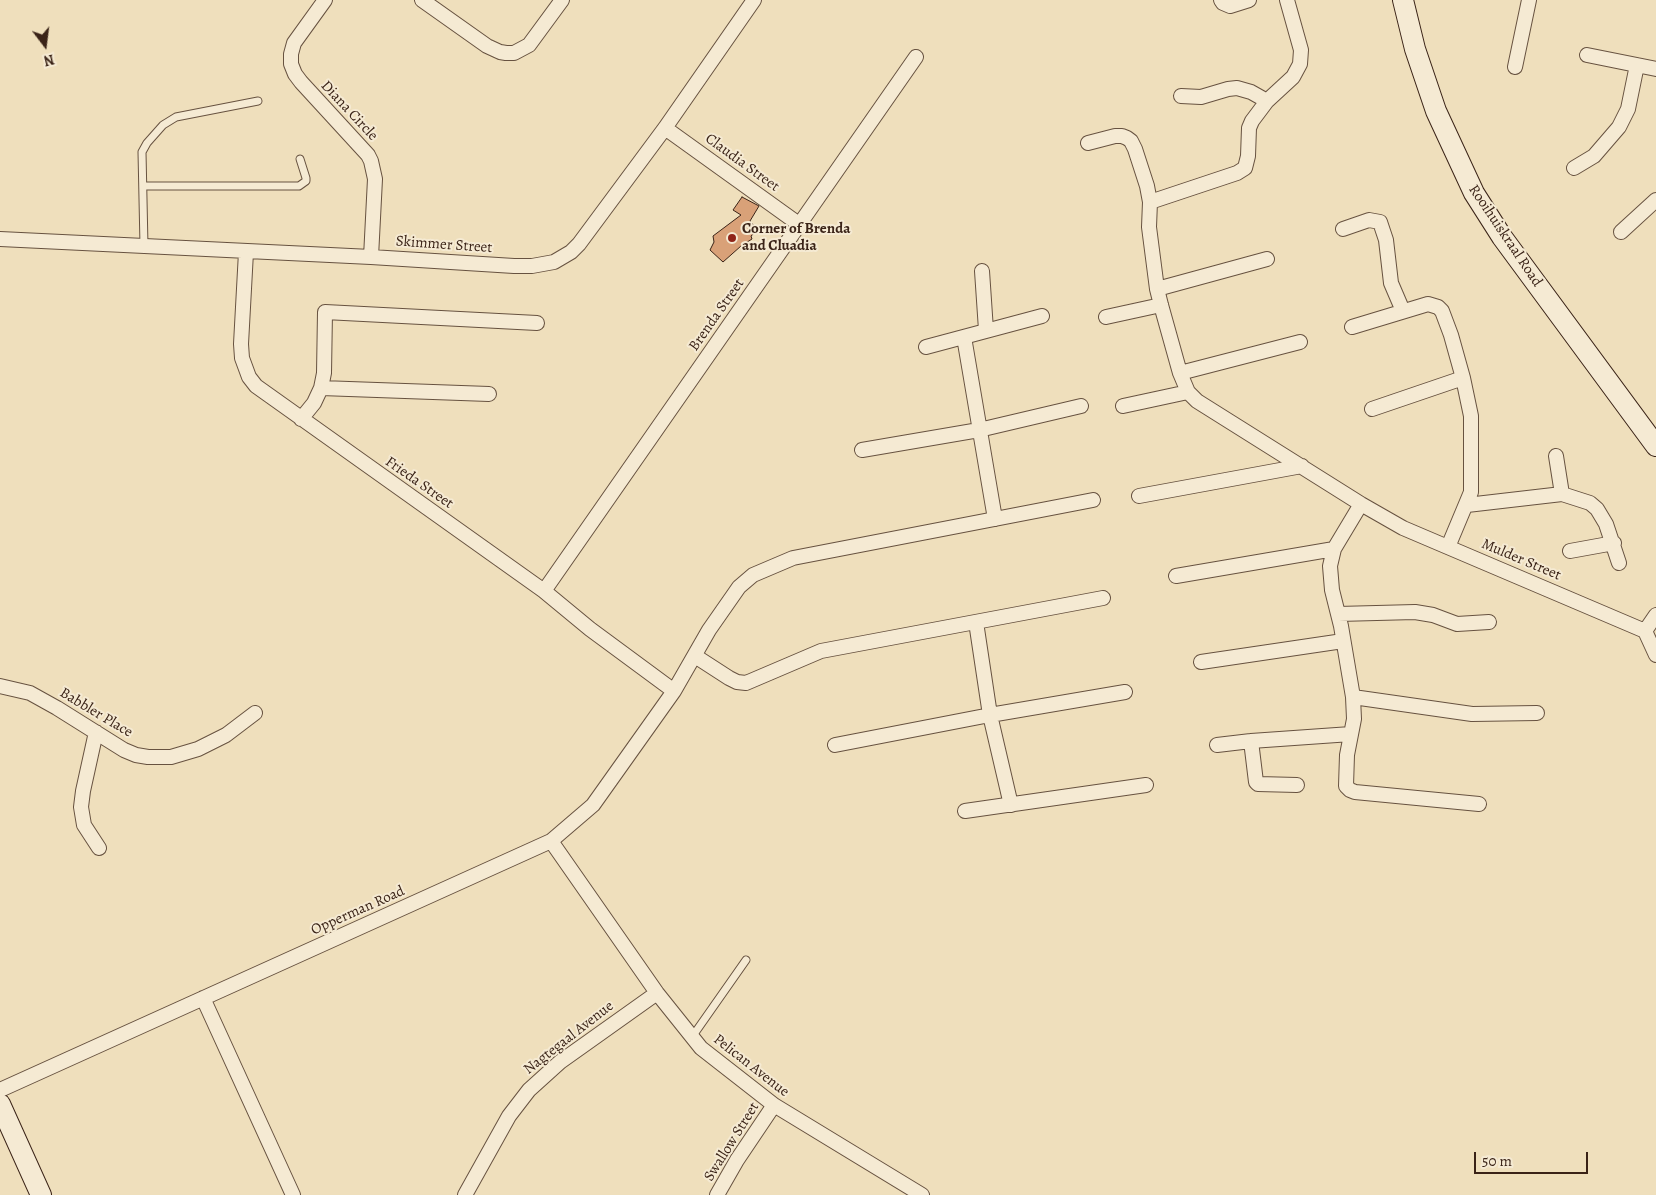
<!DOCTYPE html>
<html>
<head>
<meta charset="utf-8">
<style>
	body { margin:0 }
	#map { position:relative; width:1656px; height:1195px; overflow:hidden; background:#efdfbc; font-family:Alegreya,serif }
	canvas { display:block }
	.north { position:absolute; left:20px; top:20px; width:50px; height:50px; -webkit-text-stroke:4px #f5ead3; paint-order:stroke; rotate:165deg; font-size:14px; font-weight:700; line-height:20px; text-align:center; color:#3a2317 }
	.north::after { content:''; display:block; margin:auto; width:18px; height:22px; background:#3a2317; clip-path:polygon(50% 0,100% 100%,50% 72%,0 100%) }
	.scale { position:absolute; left:1474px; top:1152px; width:114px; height:22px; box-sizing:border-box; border:2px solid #3a2317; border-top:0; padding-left:6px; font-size:15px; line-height:18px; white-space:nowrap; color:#3a2317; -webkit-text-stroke:4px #f5ead3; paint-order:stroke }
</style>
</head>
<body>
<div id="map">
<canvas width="1656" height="1195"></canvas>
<div class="north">N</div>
<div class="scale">50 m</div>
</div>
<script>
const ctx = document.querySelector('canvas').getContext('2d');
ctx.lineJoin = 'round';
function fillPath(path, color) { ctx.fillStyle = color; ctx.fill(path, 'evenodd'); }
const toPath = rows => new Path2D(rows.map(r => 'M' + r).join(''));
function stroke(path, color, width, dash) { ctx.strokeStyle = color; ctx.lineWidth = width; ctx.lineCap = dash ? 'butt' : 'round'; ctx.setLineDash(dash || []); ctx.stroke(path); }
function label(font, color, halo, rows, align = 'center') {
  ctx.font = font + ' Alegreya,serif'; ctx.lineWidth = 4; ctx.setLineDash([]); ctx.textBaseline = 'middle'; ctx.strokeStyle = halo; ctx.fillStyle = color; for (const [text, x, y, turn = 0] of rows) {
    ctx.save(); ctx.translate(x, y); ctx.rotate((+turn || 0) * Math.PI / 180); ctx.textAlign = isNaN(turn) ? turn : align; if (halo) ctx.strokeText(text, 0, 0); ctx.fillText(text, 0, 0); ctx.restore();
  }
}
const building = toPath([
	[742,197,759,206,750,221,758,230,751,236,752,239,741,246,723,262,710,250,714,242,713,236,741,215,733,210,742,197]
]);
fillPath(building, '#d9a178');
stroke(building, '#3a2317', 1);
const lane = toPath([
	[143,186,299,186,306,181,306,178,300,159],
	[144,246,142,152,147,143,163,125,176,117,258,101],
	[692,1037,746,960]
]);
const street = toPath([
	[325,0,294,43,291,54,291,64,295,74,301,82,368,155,371,161,375,179,371,257],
	[422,0,487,46,500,52,506,53,514,53,529,45,562,0],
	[1221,0,1223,3,1230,6,1249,0],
	[1587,55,1656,69],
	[1515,67,1529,0],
	[1181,96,1201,97,1228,89,1237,88,1251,92,1267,101],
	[665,128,800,225],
	[1088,143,1115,136,1122,136,1127,138,1131,141,1135,149,1147,186,1150,202,1149,227,1157,289,1161,305,1180,373,1188,392,1197,401,1361,504,1403,528,1645,631,1656,655],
	[1574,168,1594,156,1619,127,1628,109,1637,65],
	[1150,202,1237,173,1245,168,1248,156,1249,128,1252,121,1267,101,1293,77,1300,64,1301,50,1287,0],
	[1343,229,1369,220,1380,222,1386,240,1391,283,1403,311],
	[1621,232,1656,200],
	[0,239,371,257,514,266,532,266,554,262,571,252,579,244,665,128,754,0],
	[246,252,241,344,242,358,249,377,256,386,544,591,590,629,674,691],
	[982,271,986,330],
	[1157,289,1267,259],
	[1106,317,1161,305],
	[1352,327,1428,304,1438,307,1442,311,1451,335,1463,378,1471,416,1471,492,1448,547],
	[964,337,995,519],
	[926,347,1042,316],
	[1180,373,1300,342],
	[321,388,489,394],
	[1123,406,1188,392],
	[1372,409,1463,378],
	[301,419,314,403,321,388,324,373,325,312,537,323],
	[862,450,979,430,1081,406],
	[1556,456,1562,494],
	[1139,496,1302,466],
	[1361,504,1334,549,1330,566,1332,590,1341,626,1353,697,1354,719,1347,755,1346,786,1350,790,1355,792,1479,804],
	[1467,505,1562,494,1590,503,1597,509,1606,524,1619,563],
	[1570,551,1614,543],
	[1176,576,1334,549],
	[544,591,916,57],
	[1338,614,1415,612,1433,615,1457,624,1489,622],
	[976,622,990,715,1011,805],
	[1645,631,1656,615],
	[695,656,729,678,737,682,746,683,821,651,1103,598],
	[1201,662,1343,641],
	[0,686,30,693,57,708,124,750,136,755,148,757,171,757,198,749,226,735,255,713],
	[1353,697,1472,714,1537,713],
	[96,732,83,791,81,807,84,825,99,848],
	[1251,741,1256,782,1258,784,1297,785],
	[835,745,990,715,1125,692],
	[1217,745,1251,741,1351,734],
	[965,811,1146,785],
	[551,841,657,993,701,1048,774,1105,922,1195],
	[203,998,293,1195],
	[0,1090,551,841,593,805,674,691,709,630,739,587,753,575,793,558,1093,500],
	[465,1195,509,1116,529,1090,560,1062,657,993],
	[717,1195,737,1160,774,1105]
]);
const secondary = toPath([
	[1403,0,1415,49,1436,111,1474,193,1502,237,1656,446],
	[0,1104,41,1195]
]);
stroke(lane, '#675240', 9);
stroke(street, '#675240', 16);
stroke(secondary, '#3a2317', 22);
stroke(lane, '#f5ead3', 7);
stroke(street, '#f5ead3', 14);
stroke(secondary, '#f5ead3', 20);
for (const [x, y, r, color] of [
	[732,238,5,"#8f2418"]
]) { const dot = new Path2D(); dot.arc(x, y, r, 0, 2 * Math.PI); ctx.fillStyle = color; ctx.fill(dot); stroke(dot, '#f5ead3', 2); }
label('15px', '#3a2317', '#f5ead3', [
	["Diana Circle",349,111,47],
	["Claudia Street",742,163,36],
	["Rooihuiskraal Road",1505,236,56],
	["Skimmer Street",444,245,4],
	["Brenda Street",717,315,-55],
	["Frieda Street",419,483,35],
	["Mulder Street",1521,560,23],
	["Babbler Place",96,713,31],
	["Opperman Road",358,911,-24],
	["Nagtegaal Avenue",569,1038,-38],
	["Pelican Avenue",751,1066,38],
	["Swallow Street",732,1142,-58]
]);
label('bold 15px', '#3a2317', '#f5ead3', [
	["Corner of Brenda",742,229],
	["and Cluadia",742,246]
], 'left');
</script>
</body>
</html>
